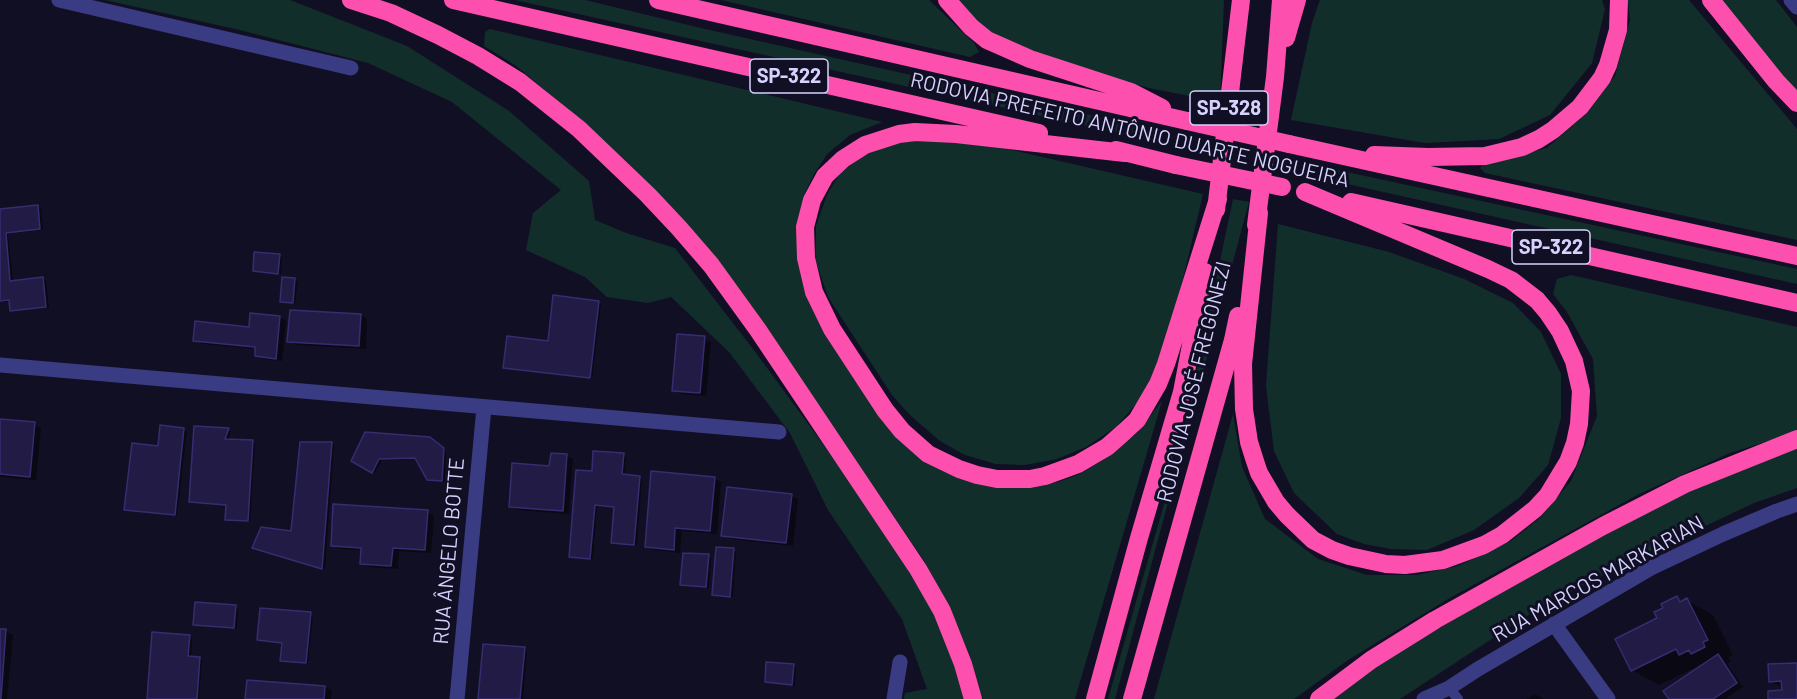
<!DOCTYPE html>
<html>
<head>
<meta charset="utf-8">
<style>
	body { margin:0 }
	canvas { display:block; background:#110f24 }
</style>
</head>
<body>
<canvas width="1797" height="699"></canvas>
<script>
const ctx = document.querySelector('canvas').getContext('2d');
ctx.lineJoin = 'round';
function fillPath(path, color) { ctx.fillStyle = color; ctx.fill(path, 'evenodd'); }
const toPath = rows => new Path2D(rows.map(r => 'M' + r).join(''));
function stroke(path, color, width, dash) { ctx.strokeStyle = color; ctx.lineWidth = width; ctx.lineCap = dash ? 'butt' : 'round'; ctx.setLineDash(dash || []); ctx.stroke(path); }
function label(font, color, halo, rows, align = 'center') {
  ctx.font = font + ' Barlow,sans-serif'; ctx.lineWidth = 6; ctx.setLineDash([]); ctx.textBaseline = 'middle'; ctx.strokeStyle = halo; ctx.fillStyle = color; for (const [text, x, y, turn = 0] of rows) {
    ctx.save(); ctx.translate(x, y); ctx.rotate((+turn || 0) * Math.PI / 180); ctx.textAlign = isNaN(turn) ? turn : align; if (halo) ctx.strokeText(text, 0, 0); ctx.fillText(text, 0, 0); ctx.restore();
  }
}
fillPath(toPath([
	[105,0,290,0,407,46,509,111,589,181,595,220,626,233,675,248,756,353,845,474,936,612,958,665,965,699,904,699,905,693,927,689,902,619,828,510,790,433,729,352,671,297,648,303,607,297,585,277,526,250,533,213,561,190,452,102,368,63,240,30],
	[515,0,585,0,705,29,1162,131,1159,142],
	[721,0,929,0,974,43,979,52,970,57],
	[959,0,1224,0,1220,102,1149,88,1084,71,1029,52,994,35,971,16],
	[1320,0,1602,0,1605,9,1592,63,1550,115,1499,139,1425,143,1291,120,1312,23],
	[1628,0,1689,0,1797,129,1797,240,1485,173,1480,168,1483,163,1502,160,1547,148,1587,113,1615,76,1630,20],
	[1719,0,1776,0,1797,27,1797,94],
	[490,29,882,122,850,135,827,154,814,174,804,195,799,219,797,247,900,440,1031,488,1058,482,1076,476,1105,459,1138,432,1162,401,1075,699,983,699,969,653,949,607,923,559,815,402,772,335,719,263,690,228,645,180,581,120,515,65,484,46,485,32],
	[923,138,964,139,1203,194,1171,329,1153,379,1136,404,1116,427,1086,447,1057,459,1024,465,996,464,965,455,940,441,911,416,892,395,828,297,816,261,816,226,827,195,839,175,859,158,888,145],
	[1328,168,1797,269,1797,284,1325,179],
	[1233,199,1249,202,1115,699,1108,699,1182,442],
	[1278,224,1389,252,1464,279,1513,303,1541,332,1561,374,1561,418,1548,465,1519,498,1474,530,1427,550,1391,549,1364,544,1337,534,1294,493,1274,451,1266,386],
	[1571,275,1797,327,1797,432,1730,453,1639,494,1448,599,1348,660,1294,699,1154,699,1233,414,1242,467,1265,519,1318,559,1367,575,1417,575,1458,566,1511,541,1540,518,1571,481,1597,416,1593,359,1567,312,1553,294,1557,279],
	[1797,447,1797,488,1754,503,1631,561,1536,610,1400,699,1329,699,1429,630,1689,489]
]), '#122e2b');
fillPath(toPath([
	[38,207,41,208,43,230,8,234,13,282,43,279,46,280,49,308,14,311,11,310,10,302,0,302,0,210],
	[279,255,282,257,281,274,254,271],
	[283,278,298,281,295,304,281,301],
	[599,302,601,304,592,379,505,367,549,343],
	[361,315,367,319,366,349,296,345,289,341],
	[280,317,286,321,282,361,263,359,256,355,257,349,202,344,195,340,250,328],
	[704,338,711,342,706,396,681,394,674,390],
	[0,421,34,424,41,428,36,480,0,477],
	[161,427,187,431,177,516,129,510,159,447],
	[196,427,229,430,231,431,228,440,253,442,255,443,250,522,229,521,226,519,227,505,193,503,191,502],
	[433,440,446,451,445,482,432,481,428,479,417,459,382,460,375,473,353,460],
	[331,443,334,445,325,569,257,549,292,532],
	[566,455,573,459,569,514,517,510,510,506],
	[623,455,626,457,625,476,642,479,637,546,613,542,616,507,597,506,593,559,574,558,571,556,593,473],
	[714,478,721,482,717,534,682,531,680,553,653,550,646,547],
	[791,495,798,499,793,546,730,539,723,535],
	[428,512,434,516,431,553,399,551,398,569,369,567,362,563,363,550,339,549,332,545],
	[733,550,736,552,733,597,716,596,713,595],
	[708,556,711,558,709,588,685,586,682,584],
	[1677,598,1683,602,1687,600,1713,615,1733,655,1728,657,1731,662,1727,664,1743,687,1725,699,1670,699,1702,666,1701,665,1659,685,1632,670,1665,608],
	[236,607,238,609,237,629,197,626,195,624],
	[310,614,313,615,308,664,285,662,282,660,283,643,259,640],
	[0,630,6,631,13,635,7,699,0,699],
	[189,636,192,638,191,658,202,660,199,699,148,699],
	[524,649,527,651,523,699,480,699],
	[1797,664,1797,699,1769,699,1783,691,1783,688,1770,681],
	[794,666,796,668,795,686,766,682],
	[248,681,325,687,332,691,331,699,247,699],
	[1535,694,1544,699,1526,699]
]), '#0007');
const building = toPath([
	[38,205,40,229,6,233,10,281,43,277,46,307,10,311,9,300,0,301,0,209,38,205],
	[254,252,280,254,278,274,253,271,254,252],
	[282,277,295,278,293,303,280,302,282,277],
	[553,295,599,301,590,378,503,368,507,336,548,341,553,295],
	[290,310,361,314,359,346,287,342,290,310],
	[250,313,280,316,276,359,255,356,255,347,193,341,195,321,249,327,250,313],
	[677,334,705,336,700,393,672,391,677,334],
	[0,419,35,422,30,477,0,474,0,419],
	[160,425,184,428,175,515,124,510,132,443,158,446,160,425],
	[194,426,229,428,225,439,253,440,248,521,225,520,226,505,189,502,194,426],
	[365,432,430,437,444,448,442,481,427,480,415,458,379,459,372,473,351,461,365,432],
	[300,442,332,442,322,569,252,548,261,527,291,531,300,442],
	[593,451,624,453,622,474,640,476,634,545,611,543,614,507,595,505,590,559,569,557,576,470,592,471,593,451],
	[551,453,567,454,563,511,509,507,512,463,549,466,551,453],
	[651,471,715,477,710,531,675,528,674,550,645,547,651,471],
	[727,487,792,494,786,543,721,536,727,487],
	[333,504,428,510,425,550,393,548,391,566,360,564,361,548,331,546,333,504],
	[716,547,734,548,730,597,712,595,716,547],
	[683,553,709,554,706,587,680,585,683,553],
	[1677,596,1680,602,1687,598,1708,640,1703,642,1705,647,1691,654,1689,650,1679,655,1676,649,1631,671,1615,639,1657,618,1654,612,1663,608,1661,604,1677,596],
	[195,602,236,605,234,628,193,625,195,602],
	[260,608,311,612,306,663,280,661,282,643,257,640,260,608],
	[0,629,6,629,1,699,0,699,0,629],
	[152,632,190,635,188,656,200,657,197,699,147,699,152,632],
	[483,644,525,647,520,699,478,699,483,644],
	[1718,654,1737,683,1713,699,1669,699,1663,691,1718,654],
	[766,662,794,664,792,685,765,682,766,662],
	[1797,663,1797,699,1768,699,1768,691,1782,690,1781,681,1769,682,1768,664,1797,663],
	[247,680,325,686,324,699,245,699,247,680]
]);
fillPath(building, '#211b45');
stroke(building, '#362d71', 1.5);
stroke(toPath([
	[1449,688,1458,699]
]), '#3a3c83', 10);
stroke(toPath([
	[59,0,351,68],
	[1791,0,1797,7],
	[0,365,779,432],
	[1554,624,1608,699],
	[457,699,484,407],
	[894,699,900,662],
	[1424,699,1449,688,1478,669,1651,568,1723,534,1777,511,1797,504]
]), '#3a3c83', 15);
stroke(toPath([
	[351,0,391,13,438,35,478,56,520,82,579,129,648,195,679,228,711,265,758,330,918,569,942,611,963,664,973,699],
	[453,0,1039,133],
	[658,0,1187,121],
	[947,0,971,27,987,40,1030,59,1131,92,1162,108],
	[1711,0,1776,81,1797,103],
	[1286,38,1297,0],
	[1289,144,1797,256],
	[1116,150,1176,165],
	[1125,153,956,134,915,132,899,134,865,145,843,159,825,176,812,200,805,227,806,258,814,292,832,329,885,410,902,431,928,454,959,469,977,475,997,479,1030,479,1045,476,1078,464,1107,447,1124,432,1137,420,1158,384,1166,364,1218,199],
	[1374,155,1428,157,1485,156,1522,147,1539,139,1553,130,1580,107,1602,78,1608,65,1618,30,1619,0],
	[1351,202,1797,303],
	[1216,210,1241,0],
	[1259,213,1243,364,1244,409,1249,442,1254,458,1259,473,1276,502,1287,515,1313,540,1332,550,1349,556,1386,564,1405,565,1443,560,1484,545,1502,535,1535,509,1548,495,1568,462,1575,443,1579,424,1581,391,1574,361,1560,331,1548,313,1537,300,1511,280,1488,269,1305,192],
	[1256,225,1275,77,1281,0],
	[1095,699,1139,538,1182,392,1205,272],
	[1132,699,1233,340,1238,316],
	[1319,699,1371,660,1435,620,1603,526,1685,484,1797,439]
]), '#fd4fad', 18);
stroke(toPath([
	[1187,121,1289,144],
	[1176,165,1282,187]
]), '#fd4fad', 18);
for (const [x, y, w] of [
	[789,76,78],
	[1229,108,78],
	[1551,247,78]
]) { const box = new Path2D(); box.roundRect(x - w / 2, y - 17, w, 34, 4.5); ctx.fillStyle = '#110f24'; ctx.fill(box); stroke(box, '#d5d2fe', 1.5); }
label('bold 20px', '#d5d2fe', null, [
	["SP-322",789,76],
	["SP-328",1229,108],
	["SP-322",1551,247]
]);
label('21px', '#d5d2fe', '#110f24', [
	["RODOVIA PREFEITO ANTÔNIO DUARTE NOGUEIRA",1130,130,13],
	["RODOVIA JOSÉ FREGONEZI",1194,382,-76],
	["RUA ÂNGELO BOTTE",449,551,-85],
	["RUA MARCOS MARKARIAN",1598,579,-29]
]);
</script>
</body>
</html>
